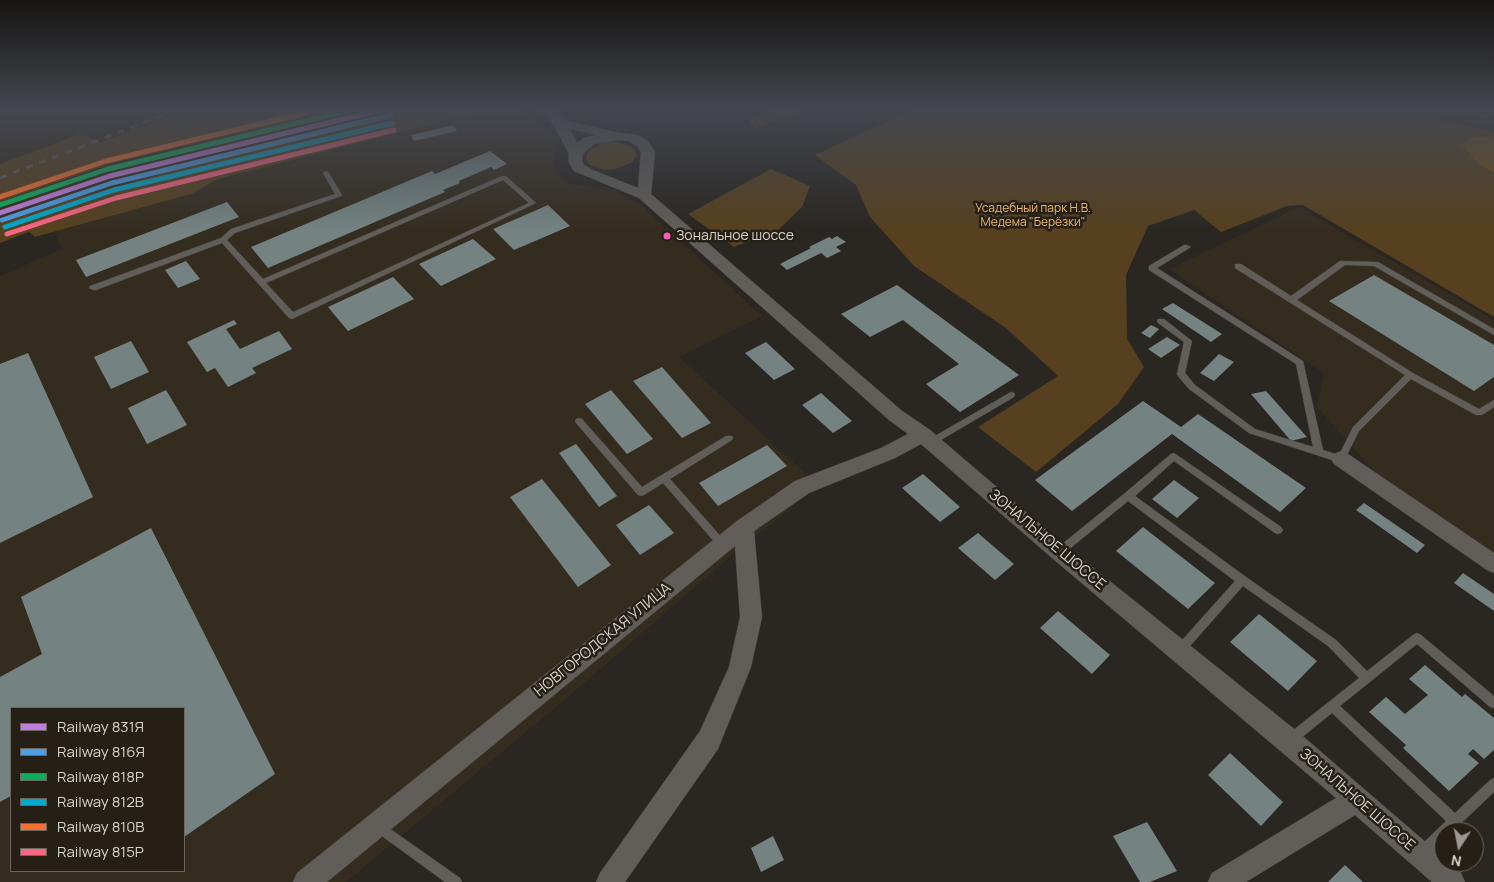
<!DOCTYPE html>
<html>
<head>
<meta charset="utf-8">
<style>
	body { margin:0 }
	#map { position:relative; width:1494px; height:882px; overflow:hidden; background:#2a2722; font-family:Manrope,sans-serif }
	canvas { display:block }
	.legend { position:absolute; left:10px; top:707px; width:175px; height:165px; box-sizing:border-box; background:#251f16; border:1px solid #6c675f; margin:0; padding:6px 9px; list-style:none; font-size:15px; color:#d6d2cc }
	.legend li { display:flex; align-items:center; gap:10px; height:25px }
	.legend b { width:25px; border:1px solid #6c675f }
	.north { position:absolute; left:1434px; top:822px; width:50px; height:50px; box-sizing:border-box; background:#251f16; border:1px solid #6c675f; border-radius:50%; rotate:191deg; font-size:14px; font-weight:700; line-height:20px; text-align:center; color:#d6d2cc }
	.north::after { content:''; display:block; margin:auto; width:18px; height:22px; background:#9a9690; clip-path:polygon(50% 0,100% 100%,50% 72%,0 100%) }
</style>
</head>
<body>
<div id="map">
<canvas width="1494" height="882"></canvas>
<ul class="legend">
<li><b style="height:6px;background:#c07fdc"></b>Railway 831Я</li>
<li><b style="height:6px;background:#4d9ee5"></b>Railway 816Я</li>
<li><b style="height:6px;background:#0daf5c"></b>Railway 818Р</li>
<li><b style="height:6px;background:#00a9ce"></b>Railway 812В</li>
<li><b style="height:6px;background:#f46f30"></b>Railway 810В</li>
<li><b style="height:6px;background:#fa6682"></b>Railway 815Р</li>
</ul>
<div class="north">N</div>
</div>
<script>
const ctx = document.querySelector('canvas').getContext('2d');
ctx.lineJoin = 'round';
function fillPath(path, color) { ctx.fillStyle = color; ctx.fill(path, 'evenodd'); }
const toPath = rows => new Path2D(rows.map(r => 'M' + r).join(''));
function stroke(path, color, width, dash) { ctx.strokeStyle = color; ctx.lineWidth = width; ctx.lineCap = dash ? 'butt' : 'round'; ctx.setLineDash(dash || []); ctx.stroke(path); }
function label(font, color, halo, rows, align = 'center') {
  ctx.font = font + ' Manrope,sans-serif'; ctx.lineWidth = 5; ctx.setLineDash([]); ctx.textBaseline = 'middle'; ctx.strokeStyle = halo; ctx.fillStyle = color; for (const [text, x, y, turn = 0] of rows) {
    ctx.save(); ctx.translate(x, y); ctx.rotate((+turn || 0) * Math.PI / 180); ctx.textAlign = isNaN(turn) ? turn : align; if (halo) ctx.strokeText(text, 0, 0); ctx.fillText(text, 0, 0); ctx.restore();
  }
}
fillPath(toPath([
	[0,108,188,108,101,142,80,134,0,164],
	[346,108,421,108,250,149,0,219,0,202,113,163],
	[496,108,523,108,559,139,552,165,570,184,615,190,641,205,762,316,679,357,804,472,809,493,731,556,569,696,346,882,0,882,0,276,62,249,54,232,191,194,217,179],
	[11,708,184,708,184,871,11,871],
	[1388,108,1494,108,1494,132,1415,115],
	[1299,207,1494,320,1494,556,1381,479,1317,407,1324,373,1169,269]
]), '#342c1f');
fillPath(toPath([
	[188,108,346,108,113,163,0,202,0,164,80,134,101,142],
	[421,108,496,108,218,179,191,194,35,237,29,232,0,243,0,219,250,149],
	[775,108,809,108,755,129,749,121],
	[916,108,1387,108,1494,132,1494,136,1474,137,1481,166,1494,173,1494,317,1303,205,1287,206,1221,232,1194,210,1148,226,1126,275,1127,339,1144,367,1118,404,1036,472,978,427,1058,376,1006,328,914,266,870,217,856,185,815,155],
	[607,142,617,142,632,147,636,152,636,157,632,162,616,169,605,170,589,164,586,159,587,154,591,149],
	[771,169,810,186,802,207,778,230,734,247,688,214]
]), '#56401f');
fillPath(toPath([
	[1494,136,1494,173,1481,166,1461,144,1474,137]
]), '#6e4f1d');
fillPath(toPath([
	[454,125,457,131,414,141,411,135],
	[490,151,507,164,494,170,491,167,459,181,460,183,443,190,445,192,268,268,251,247,432,171,435,174],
	[227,202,239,217,86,277,76,260],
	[548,205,570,226,514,250,493,229],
	[837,236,846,242,836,247,841,251,827,258,821,253,787,270,780,264,811,248,809,247,829,237,832,239],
	[473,239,496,259,441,286,419,264],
	[186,261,200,279,178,288,165,270],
	[1374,275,1494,345,1494,377,1474,391,1329,301],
	[393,277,414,299,348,331,328,307],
	[897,285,1019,375,960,412,926,384,959,364,903,320,870,337,841,314],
	[1173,303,1222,334,1211,342,1162,309],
	[234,320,237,324,226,329,240,349,279,331,292,349,252,368,256,373,228,387,215,368,207,372,187,342],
	[1151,325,1159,329,1150,338,1141,333],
	[1167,337,1180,345,1161,358,1148,349],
	[131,341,149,372,111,389,94,357],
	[766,342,795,369,774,380,745,353],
	[28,353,93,497,0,543,0,364],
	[1219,354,1234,362,1214,381,1200,373],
	[662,367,711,423,682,438,633,381],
	[166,390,187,425,147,444,128,408],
	[611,390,653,439,627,454,585,404],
	[1266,391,1307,437,1291,441,1251,394],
	[821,393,852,421,833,433,802,405],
	[1143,401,1181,427,1198,414,1306,488,1280,512,1172,434,1072,511,1035,480],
	[576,444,617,496,599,507,559,453],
	[767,445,787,466,718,506,699,483],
	[923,474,960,507,940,522,902,488],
	[542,479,611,565,578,587,510,497],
	[1174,480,1199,498,1177,518,1152,499],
	[1364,503,1425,545,1417,553,1356,510],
	[649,505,674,533,640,555,616,525],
	[1143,527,1215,583,1188,609,1116,551],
	[151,528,275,774,184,837,184,708,11,708,11,796,0,802,0,677,42,654,21,597],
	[978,533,1014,564,995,580,958,548],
	[1463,573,1494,594,1494,611,1454,583],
	[1058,611,1110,655,1092,674,1040,628],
	[1259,614,1317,661,1288,691,1230,642],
	[1425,665,1462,697,1465,694,1494,718,1494,750,1484,759,1473,749,1468,754,1479,763,1449,791,1403,748,1406,745,1369,712,1386,697,1405,714,1428,695,1409,679],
	[1230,753,1283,802,1261,826,1208,775],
	[1147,822,1177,871,1150,882,1140,882,1113,836],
	[773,836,784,860,761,872,751,848],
	[1345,865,1363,882,1328,882]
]), '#748382');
const lane = toPath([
	[326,171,329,173,342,195,341,196,235,233,227,240,263,279,502,176,506,176,536,203,292,319,289,318,222,243,96,290,93,290,89,288,90,286,221,238,231,229,335,194,323,173,326,171],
	[503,180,529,203,293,312,266,283,503,180],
	[1184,245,1187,245,1191,247,1157,268,1303,361,1323,450,1339,455,1353,427,1405,375,1235,268,1235,264,1241,264,1291,296,1340,261,1378,262,1494,329,1494,335,1374,266,1345,265,1297,300,1413,373,1479,409,1494,400,1494,407,1482,415,1476,415,1411,379,1359,431,1344,461,1341,463,1249,433,1189,389,1178,376,1177,374,1184,342,1158,323,1157,321,1158,319,1164,319,1192,341,1185,373,1195,385,1255,429,1313,447,1296,364,1149,270,1149,266,1184,245],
	[1011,392,1014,393,1015,395,1014,397,934,444,928,444,927,442,928,440,1011,392],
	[579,418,582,419,642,487,726,436,732,436,733,438,732,440,670,479,724,540,726,543,724,546,721,547,718,546,663,483,644,495,641,496,638,495,576,423,575,421,576,419,579,418],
	[1174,453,1281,527,1283,530,1281,533,1278,534,1275,533,1174,461,1135,496,1246,577,1336,640,1367,671,1413,635,1417,633,1421,635,1494,696,1494,708,1490,707,1417,644,1340,706,1455,813,1490,780,1494,778,1494,792,1452,832,1444,832,1444,840,1426,856,1422,858,1418,856,1416,852,1418,848,1446,821,1332,713,1295,743,1291,745,1287,743,1285,739,1287,735,1359,678,1328,646,1243,586,1183,654,1179,656,1175,654,1174,651,1175,648,1235,581,1128,501,1062,555,1059,556,1056,555,1054,552,1056,549,1125,493,1171,454,1174,453],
	[379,821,460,878,462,882,445,882,375,831,373,827,375,823,379,821]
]);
const street = toPath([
	[539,108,552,108,564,120,615,132,638,135,648,141,655,152,651,194,901,410,930,430,1066,546,1298,732,1444,858,1444,862,1449,862,1461,873,1465,882,1432,882,1355,815,1246,882,1208,882,1212,873,1336,798,1052,558,921,444,895,458,809,493,754,531,762,617,751,667,718,749,625,882,596,882,600,873,700,731,729,667,740,617,735,546,327,882,293,882,297,873,737,521,795,481,881,448,908,434,889,420,639,198,574,171,568,161,569,154,554,125,539,108],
	[570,129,596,135,584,138,577,143,570,129],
	[619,140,629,141,638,147,641,152,638,188,593,170,584,165,582,161,583,154,594,144,619,140],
	[1341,451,1348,454,1494,553,1494,573,1487,570,1334,464,1331,459,1334,454,1341,451]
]);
stroke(lane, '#46423e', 1);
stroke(street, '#46423e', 1);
fillPath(lane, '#615e5a');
fillPath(street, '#615e5a');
stroke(toPath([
	[1454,108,1494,117],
	[0,178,182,108]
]), '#615e5b', 3, [7, 7]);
stroke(toPath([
	[0,213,110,176,389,108]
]), '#c07fdc', 5);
stroke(toPath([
	[2,220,112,183,391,115]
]), '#4d9ee5', 5);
stroke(toPath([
	[0,205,108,169,359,108]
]), '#0daf5c', 5);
stroke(toPath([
	[5,227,114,190,393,123]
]), '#00a9ce', 5);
stroke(toPath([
	[0,197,106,161,327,108]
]), '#f46f30', 5);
stroke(toPath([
	[7,234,116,198,394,130]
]), '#fa6682', 5);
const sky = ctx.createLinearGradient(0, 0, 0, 231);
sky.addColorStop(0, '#171513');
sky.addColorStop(0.47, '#44474f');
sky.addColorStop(1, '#44474f00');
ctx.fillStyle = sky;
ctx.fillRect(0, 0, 1494, 231);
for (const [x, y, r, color] of [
	[667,236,4.5,"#f860b3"]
]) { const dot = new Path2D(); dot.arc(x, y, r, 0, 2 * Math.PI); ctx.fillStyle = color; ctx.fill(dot); stroke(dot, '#251f16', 2); }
label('12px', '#ecb86a', '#251f16', [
	["Усадебный парк Н.В.",1033,209],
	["Медема \"Берёзки\"",1033,223]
]);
label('14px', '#d6d2cc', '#251f16', [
	["Зональное шоссе",676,236]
], 'left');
label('15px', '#d6d2cc', '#251f16', [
	["ЗОНАЛЬНОЕ ШОССЕ",1047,540,40],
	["НОВГОРОДСКАЯ УЛИЦА",603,640,-39],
	["ЗОНАЛЬНОЕ ШОССЕ",1357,800,41]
]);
</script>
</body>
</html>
